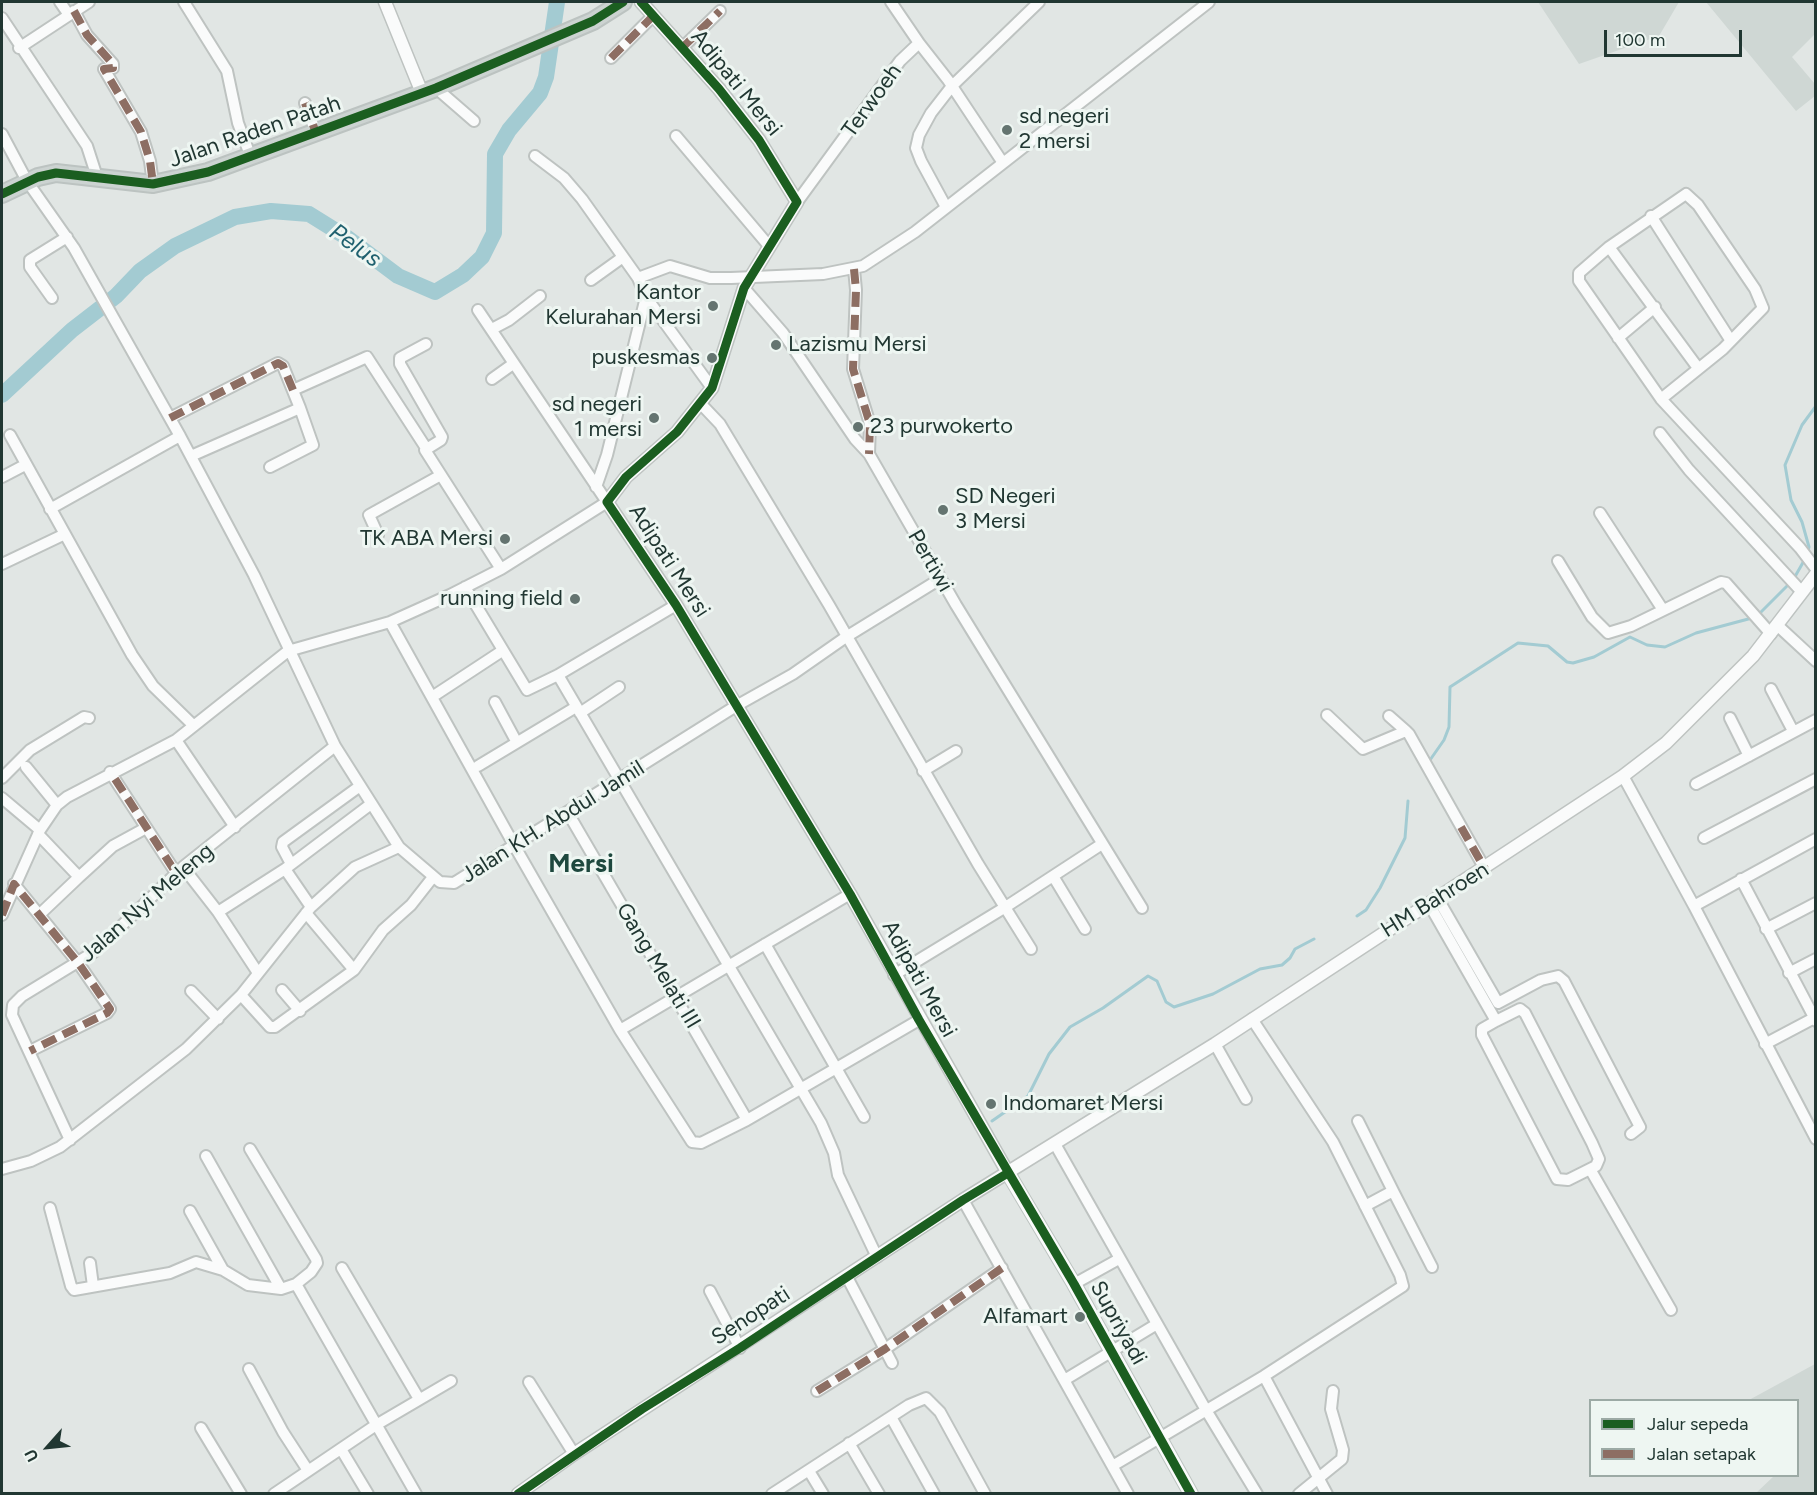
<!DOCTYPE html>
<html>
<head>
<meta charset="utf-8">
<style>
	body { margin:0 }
	#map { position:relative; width:1817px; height:1495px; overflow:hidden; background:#e1e6e4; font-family:Figtree,sans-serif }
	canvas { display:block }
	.frame { position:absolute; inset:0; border:3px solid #213732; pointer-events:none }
	.legend { position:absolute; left:1589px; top:1399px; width:210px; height:78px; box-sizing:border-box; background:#eef6f2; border:2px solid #9caaa5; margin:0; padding:8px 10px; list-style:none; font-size:18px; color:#213732 }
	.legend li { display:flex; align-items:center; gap:12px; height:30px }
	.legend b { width:30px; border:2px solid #9caaa5 }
	.north { position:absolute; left:18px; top:1417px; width:60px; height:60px; -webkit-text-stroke:4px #eef6f2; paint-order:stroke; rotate:243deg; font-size:16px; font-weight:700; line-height:24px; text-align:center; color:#213732 }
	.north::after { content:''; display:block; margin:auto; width:21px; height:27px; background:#213732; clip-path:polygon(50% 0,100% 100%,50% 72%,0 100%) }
	.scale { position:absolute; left:1604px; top:30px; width:138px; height:27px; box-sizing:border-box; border:3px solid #213732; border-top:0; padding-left:8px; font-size:18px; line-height:21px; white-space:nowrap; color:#213732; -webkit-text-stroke:4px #eef6f2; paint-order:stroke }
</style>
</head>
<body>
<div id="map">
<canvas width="1817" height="1495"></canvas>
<div class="frame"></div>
<ul class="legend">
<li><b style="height:8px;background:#1b5e20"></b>Jalur sepeda</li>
<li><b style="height:8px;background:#8d6e63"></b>Jalan setapak</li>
</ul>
<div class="north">U</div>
<div class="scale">100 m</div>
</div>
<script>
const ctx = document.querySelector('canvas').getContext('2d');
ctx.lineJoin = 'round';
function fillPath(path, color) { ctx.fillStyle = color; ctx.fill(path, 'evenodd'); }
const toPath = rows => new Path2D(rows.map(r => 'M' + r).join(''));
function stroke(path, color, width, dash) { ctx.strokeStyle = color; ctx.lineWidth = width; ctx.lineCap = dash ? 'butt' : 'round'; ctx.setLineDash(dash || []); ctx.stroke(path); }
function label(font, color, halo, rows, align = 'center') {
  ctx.font = font + ' Figtree,sans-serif'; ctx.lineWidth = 6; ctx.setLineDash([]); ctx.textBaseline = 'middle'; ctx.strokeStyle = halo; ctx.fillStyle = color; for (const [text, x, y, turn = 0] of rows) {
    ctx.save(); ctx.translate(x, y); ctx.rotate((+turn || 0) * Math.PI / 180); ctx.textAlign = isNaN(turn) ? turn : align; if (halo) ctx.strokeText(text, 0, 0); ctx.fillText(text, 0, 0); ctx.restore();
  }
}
fillPath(toPath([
	[1538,2,1679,2,1659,36,1579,64],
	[1706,2,1815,2,1815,34,1792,57,1815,84,1815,96,1796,111],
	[1815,1364,1815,1493,1756,1493,1774,1476,1798,1476,1798,1400,1749,1400]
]), '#cfd7d4');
stroke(toPath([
	[1807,553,1809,547,1802,522,1791,500,1785,465,1802,425,1816,406],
	[1758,615,1793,580,1805,559],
	[1430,760,1444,740,1449,727,1450,687,1518,643,1548,646,1567,662,1573,663,1594,657,1630,637,1647,645,1665,647,1696,633,1752,618],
	[1357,916,1366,910,1380,888,1405,838,1408,801],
	[992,1121,1028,1096,1049,1054,1070,1027,1103,1008,1148,976,1157,981,1166,1002,1174,1007,1213,994,1260,969,1282,965,1290,958,1295,949,1314,939]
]), '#a3cbd2', 3);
stroke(toPath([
	[2,395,72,330,116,296,140,271,175,246,235,217,271,211,309,214,346,237,398,276,435,292,463,275,482,257,494,233,495,154,509,130,540,93,546,77,557,2]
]), '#a3cbd2', 16);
const minor = toPath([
	[60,2,69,15],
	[184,2,227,71,238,123,250,155],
	[74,11,87,35,113,64,113,68,104,69,141,132,150,161,153,184],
	[2,18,87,146,97,177],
	[919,43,948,80,1003,163],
	[683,47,720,11],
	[19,48,89,2],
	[611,58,653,16],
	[436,88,474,121],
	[305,103,316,133],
	[2,134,27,181,74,248,180,436,254,575,335,746,399,847,440,882,454,883,736,706,793,674,846,637,940,579],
	[676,136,769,246],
	[535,156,564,178,582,199,638,278,646,297,607,455,596,487],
	[797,202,900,61,919,43,891,2],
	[946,207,921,161,916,148,919,135,931,113,952,86,1039,2],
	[1651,216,1731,341],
	[1609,247,1698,368],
	[854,269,856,290,853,369,870,424,869,454],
	[638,278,670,266,710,278,731,278,823,274,863,266,915,232,1209,2],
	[591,280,623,257],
	[744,288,783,333,855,439,869,454,956,605,1142,908],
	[646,297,712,388],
	[52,298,30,267,30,260,67,237],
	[492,329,509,320,540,296],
	[1618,338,1655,307],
	[426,344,400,358,400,364,442,437,441,440,425,450,501,569],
	[492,379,513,364],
	[293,390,367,357,426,448],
	[1661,399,1723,349,1763,308,1755,289,1698,205,1686,194,1609,247,1579,273,1579,281,1661,399,1800,548,1816,569],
	[701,404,720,424,829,605,978,864,1031,949],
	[170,418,278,363,283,366,300,408],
	[1660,433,1689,470,1802,592],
	[10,435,132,655,153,686,193,725],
	[191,456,300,408,313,445,270,467],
	[2,477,25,465],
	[50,509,180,436],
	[1600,513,1663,610],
	[378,535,369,515,441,475],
	[1558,561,1592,617,1608,633,1631,626,1721,582,1726,583,1771,634],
	[2,564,65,534],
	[465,587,527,690,558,675,676,605],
	[390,622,514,845,620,1030,692,1142,701,1143,747,1120,919,1020],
	[1777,625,1816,661],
	[558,675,821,1123,834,1153,838,1175,877,1257],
	[1771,689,1793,731],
	[432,697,502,651],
	[495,702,516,741],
	[580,713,619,687],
	[1327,715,1363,749,1406,731,1409,734,1485,869],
	[1389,716,1406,731],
	[1730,718,1749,756],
	[176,740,235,827],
	[478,766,576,707],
	[26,767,57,805],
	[923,771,956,751],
	[110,772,176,873],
	[1623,776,1694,906],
	[2,778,30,750,84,717,89,718],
	[1696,784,1816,720],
	[2,798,40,830],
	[568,813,747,1120],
	[38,834,79,877,113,846,146,828],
	[1704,838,1816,779],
	[1816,839,1694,906,1816,1139],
	[291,864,282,847,283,842,360,786],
	[183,867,218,912,258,973],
	[285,869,311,907],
	[1053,876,1085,929],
	[1741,879,1816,1021],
	[14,884,79,964,110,1009,107,1013,30,1051],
	[1438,899,1498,1003,1541,980,1558,976,1564,981,1640,1127,1631,1134],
	[1429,904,1496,1021,1520,1009,1525,1013,1592,1143,1599,1159,1596,1166,1568,1180,1557,1179,1482,1035,1482,1029,1496,1021],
	[218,912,285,869,371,804],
	[306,913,354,970],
	[40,914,79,877],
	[2,915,40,830,57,805,67,797,176,740,288,651,390,622,450,595,501,569,607,502,478,310],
	[1766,929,1816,903],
	[765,944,864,1117],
	[1789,973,1816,959],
	[894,975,1004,908,1102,844],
	[282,990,300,1011],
	[191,991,218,1019],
	[241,995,270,1027,275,1027,354,970,383,930,411,905,433,877],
	[620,1030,850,894],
	[1215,1044,1246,1099],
	[1765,1044,1816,1017],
	[1358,1121,1393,1191,1365,1206],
	[70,1140,12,1015,13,1005,22,996,94,952,183,867,335,746],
	[1055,1144,1206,1410,1257,1494],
	[250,1149,316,1259,317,1263,311,1272,296,1284],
	[206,1156,281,1289],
	[2,1169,31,1161,60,1147,186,1049,241,995,311,907,355,867,399,847],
	[1590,1169,1671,1310],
	[1393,1191,1432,1267],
	[963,1200,1128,1494],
	[50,1208,71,1286,74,1290,170,1273,196,1262,223,1270,248,1285,281,1289,296,1284,416,1494],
	[190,1211,223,1270],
	[90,1263,93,1286],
	[342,1268,419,1399],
	[847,1277,892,1363],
	[1074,1284,1119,1259],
	[710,1291,740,1348],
	[249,1369,283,1432,307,1469],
	[1264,1376,1327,1494],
	[1066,1379,1157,1324],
	[529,1382,574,1454],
	[817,1391,885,1349,1002,1268],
	[891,1417,934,1494],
	[201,1428,241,1494],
	[849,1443,879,1494],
	[341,1449,368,1494],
	[1114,1465,1264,1376,1403,1286,1400,1275,1333,1142,1252,1019],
	[809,1471,823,1494],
	[274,1494,376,1425,451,1381],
	[772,1494,909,1405,926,1398,940,1412,985,1494],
	[1299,1494,1342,1459,1343,1450,1331,1409,1333,1391]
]);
const tertiary = toPath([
	[385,2,422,93],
	[641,2,719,89,759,140,797,202,744,288,712,388,677,432,626,477,607,502,676,605,850,894,1008,1173],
	[518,1494,574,1454,963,1200,1215,1044,1623,776,1666,743,1753,656,1816,574]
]);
const secondary = toPath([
	[1008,1173,1074,1284,1191,1494]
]);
const primary = toPath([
	[2,194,38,177,56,173,153,184,208,172,436,88,593,21,623,2]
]);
stroke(minor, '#bec3c1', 14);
stroke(tertiary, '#bec3c1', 15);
stroke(secondary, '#bdc4c1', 16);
stroke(primary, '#bcc3c1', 20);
stroke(minor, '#fafbfb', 10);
stroke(tertiary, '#fafbfb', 12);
stroke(secondary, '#fafbfb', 14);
stroke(primary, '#ccd3d1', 16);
stroke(toPath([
	[74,11,87,35,113,64,113,68,104,69,141,132,150,161,153,184],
	[683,47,720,11],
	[611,58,653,16],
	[305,103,316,133],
	[854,269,856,290,853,369,870,424,869,454],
	[170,418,278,363,283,366,293,390],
	[115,779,176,873],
	[1461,827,1485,869],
	[2,915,14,884,79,964,110,1009,107,1013,30,1051],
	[817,1391,885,1349,1002,1268]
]), '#8d6e63', 8, [15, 8]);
stroke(toPath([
	[641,2,719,89,759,140,797,202,744,288,712,388,677,432,626,477,607,502,676,605,850,894,919,1020,1074,1284,1191,1494],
	[2,194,38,177,56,173,153,184,208,172,436,88,593,21,623,2],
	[518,1494,642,1409,740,1348,963,1200,1008,1173]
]), '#1b5e20', 9);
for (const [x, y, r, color] of [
	[1007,130,6,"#647470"],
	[713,306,6,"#647470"],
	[776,345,6,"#647470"],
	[712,358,6,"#647470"],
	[654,418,6,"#647470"],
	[858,427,6,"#647470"],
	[943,510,6,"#647470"],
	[505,539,6,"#647470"],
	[575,599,6,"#647470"],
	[991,1104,6,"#647470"],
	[1080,1317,6,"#647470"]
]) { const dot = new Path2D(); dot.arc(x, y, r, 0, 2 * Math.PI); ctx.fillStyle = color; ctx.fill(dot); stroke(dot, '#eef6f2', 2); }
label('22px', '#213732', '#eef6f2', [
	["Adipati Mersi",736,83,51],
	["Terwoeh",872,101,-54],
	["Jalan Raden Patah",255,132,-19],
	["Adipati Mersi",669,561,57],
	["Pertiwi",930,561,60],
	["Jalan KH. Abdul Jamil",553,822,-32],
	["HM Bahroen",1435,900,-32],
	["Jalan Nyi Meleng",147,903,-41],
	["Gang Melati III",658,966,59],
	["Adipati Mersi",919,979,61],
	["Senopati",751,1316,-33],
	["Supriyadi",1118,1323,61]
]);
label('22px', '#213732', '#eef6f2', [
	["sd negeri",1019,117,"left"],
	["2 mersi",1019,142,"left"],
	["Kantor",701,293],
	["Kelurahan Mersi",701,318],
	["Lazismu Mersi",788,345,"left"],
	["puskesmas",700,358],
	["sd negeri",642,405],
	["1 mersi",642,430],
	["23 purwokerto",870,427,"left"],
	["SD Negeri",955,497,"left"],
	["3 Mersi",955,522,"left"],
	["TK ABA Mersi",493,539],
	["running field",563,599],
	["Indomaret Mersi",1003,1104,"left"],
	["Alfamart",1068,1317]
], 'right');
label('italic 24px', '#1f616f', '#eef6f2', [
	["Pelus",355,246,35]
]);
label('bold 26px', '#1e483e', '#eef6f2', [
	["Mersi",581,864]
]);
</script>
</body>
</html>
